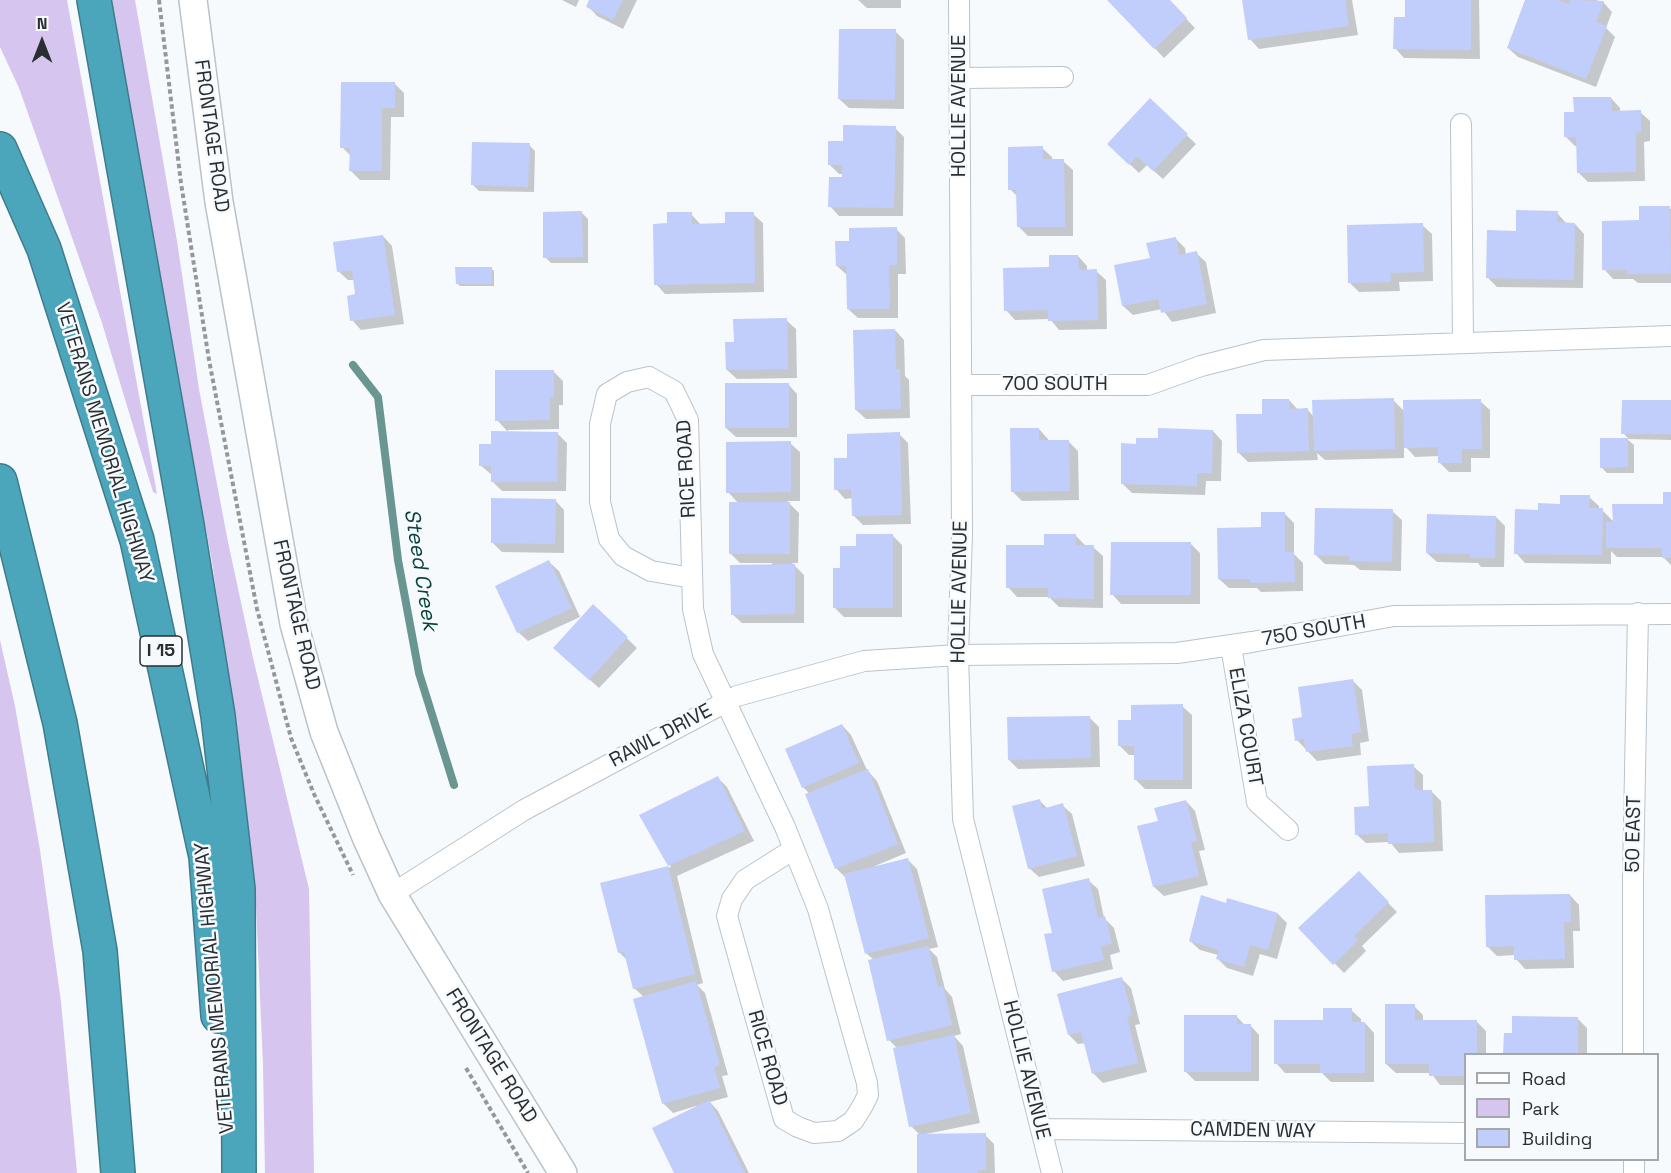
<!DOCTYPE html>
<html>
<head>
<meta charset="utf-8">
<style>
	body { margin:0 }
	#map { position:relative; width:1671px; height:1173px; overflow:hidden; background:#f7fafd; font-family:"Space Grotesk",sans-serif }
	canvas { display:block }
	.legend { position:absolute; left:1464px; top:1053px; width:195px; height:108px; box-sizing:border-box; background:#f7fafd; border:2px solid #a5a8ab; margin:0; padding:8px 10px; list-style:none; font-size:18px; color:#2a2e31 }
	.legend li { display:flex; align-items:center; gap:12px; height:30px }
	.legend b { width:30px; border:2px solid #a5a8ab }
	.north { position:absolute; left:12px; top:12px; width:60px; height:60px; -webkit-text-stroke:4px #f7fafd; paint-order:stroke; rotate:0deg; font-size:16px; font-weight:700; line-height:24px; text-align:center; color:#2a2e31 }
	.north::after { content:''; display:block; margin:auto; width:21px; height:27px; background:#2a2e31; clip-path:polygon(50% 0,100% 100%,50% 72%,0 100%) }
</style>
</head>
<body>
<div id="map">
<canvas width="1671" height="1173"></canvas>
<ul class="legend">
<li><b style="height:8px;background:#fff"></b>Road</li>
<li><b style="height:16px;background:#d5c5ef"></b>Park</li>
<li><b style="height:16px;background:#c1cdfa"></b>Building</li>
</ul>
<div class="north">N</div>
</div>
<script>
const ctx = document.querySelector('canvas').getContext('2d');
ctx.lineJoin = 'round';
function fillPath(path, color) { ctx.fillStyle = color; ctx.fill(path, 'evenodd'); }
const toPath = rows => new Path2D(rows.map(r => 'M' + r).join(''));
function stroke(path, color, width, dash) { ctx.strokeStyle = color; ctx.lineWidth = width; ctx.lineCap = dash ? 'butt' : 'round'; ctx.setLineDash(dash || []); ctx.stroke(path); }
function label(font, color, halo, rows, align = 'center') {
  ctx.font = font + ' "Space Grotesk",sans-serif'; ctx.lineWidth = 5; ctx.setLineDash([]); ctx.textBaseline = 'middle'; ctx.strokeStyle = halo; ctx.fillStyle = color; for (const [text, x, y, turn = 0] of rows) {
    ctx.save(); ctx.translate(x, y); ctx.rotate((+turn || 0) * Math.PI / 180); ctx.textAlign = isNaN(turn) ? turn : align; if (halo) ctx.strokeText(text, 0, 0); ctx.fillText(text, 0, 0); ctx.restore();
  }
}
fillPath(toPath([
	[0,0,67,0,157,494,153,492,102,323,63,212,19,88,0,47],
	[103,0,135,0,177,241,199,389,228,542,253,658,309,889,314,1173,265,1173,263,1065,255,883,221,626,212,562,153,238,145,237],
	[0,640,15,706,40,850,61,1002,77,1173,0,1173]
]), '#d5c5ef');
fillPath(toPath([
	[562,0,579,0,576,7],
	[591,0,637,0,623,29,597,16,588,6],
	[858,0,901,0,901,8,867,8],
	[1109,0,1168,0,1195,28,1164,58],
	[1243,0,1352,0,1358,35,1259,49,1250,39],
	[1407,0,1479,0,1480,59,1404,58,1395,48,1406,19],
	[1527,0,1596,0,1603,2,1612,12,1606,28,1615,37,1596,87,1518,57,1508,48],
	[895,31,904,40,904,109,849,108,839,99],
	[395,84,404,93,404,117,391,117,390,180,360,180,351,171,351,156,342,147],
	[1611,98,1620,108,1620,112,1640,112,1650,121,1650,141,1644,142,1645,181,1588,182,1579,173,1578,146,1575,146,1566,137,1575,113],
	[1150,100,1196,144,1163,179,1147,165,1139,173,1118,153],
	[895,128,904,137,903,216,839,216,830,206,843,179,843,174,839,174,829,164,845,143],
	[529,145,535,151,534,192,479,191,473,185],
	[1042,148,1052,157,1052,161,1063,161,1073,170,1073,236,1028,236,1018,226,1018,197,1010,189],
	[1669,208,1671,209,1671,283,1638,283,1633,279,1613,279,1604,269,1640,222],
	[582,213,588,219,588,263,551,263,545,257],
	[1557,213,1567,224,1575,224,1584,234,1583,288,1497,287,1488,278,1517,232],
	[691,214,701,225,727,224,753,214,763,223,764,292,665,294,656,284,669,225],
	[1422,225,1432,234,1433,281,1399,282,1400,291,1359,292,1349,282],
	[896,229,905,238,906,274,898,274,898,318,858,318,848,309,847,275,837,266,850,242],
	[383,236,392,246,404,324,361,330,352,320,357,296,355,280,348,280,338,271],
	[1175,238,1185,248,1186,255,1196,253,1206,262,1216,313,1172,322,1162,309,1133,315,1123,306,1151,259],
	[1078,256,1087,266,1087,271,1096,271,1106,280,1107,329,1059,330,1050,319,1015,320,1006,310,1051,269],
	[491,268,494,271,494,286,460,286,457,283],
	[786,320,796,329,797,378,737,379,727,370,736,344],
	[895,330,904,340,905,376,909,380,910,418,866,419,856,410],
	[553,371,563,381,563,405,559,405,559,429,508,430,508,432,497,420],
	[788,384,797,394,797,437,736,437,726,428],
	[1289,400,1298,410,1307,409,1314,417,1393,400,1405,412,1480,401,1490,410,1490,458,1471,458,1471,472,1449,472,1440,463,1439,456,1415,457,1404,445,1404,458,1325,460,1317,453,1318,460,1248,462,1238,452,1264,416],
	[1671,402,1671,440,1627,439,1634,445,1634,473,1607,473,1601,467,1601,439,1629,439,1623,433],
	[1039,429,1048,439,1048,442,1068,441,1078,451,1079,500,1022,501,1012,491],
	[1213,431,1222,441,1221,481,1206,481,1205,495,1132,493,1122,483,1137,445,1159,439],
	[557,433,567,443,566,491,502,491,492,481,492,475,480,465,492,445],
	[899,434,908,443,911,524,863,525,853,515,853,498,845,499,836,489,849,459],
	[790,443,800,452,800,501,787,501,799,513,798,563,792,563,804,575,804,623,742,623,732,614,772,566,772,563,740,563,730,553,739,504,728,492],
	[1671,493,1671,565,1663,557,1617,557,1611,551,1611,564,1525,563,1516,553,1539,511,1589,497,1599,506,1599,510,1602,510,1614,522,1665,505],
	[555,500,564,510,564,553,502,552,492,542],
	[1392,511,1402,520,1401,571,1360,570,1354,565,1325,564,1316,555],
	[1284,513,1294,523,1294,554,1303,563,1303,591,1261,592,1257,588,1229,588,1219,579,1263,529],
	[1496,517,1505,526,1504,567,1481,567,1478,563,1437,562,1427,553],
	[892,535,902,545,902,617,844,617,835,608,842,570,857,547],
	[1076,536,1085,545,1093,547,1103,556,1103,608,1059,607,1049,597,1017,597,1008,587,1046,547],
	[1191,544,1200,553,1200,604,1121,604,1112,594],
	[549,562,559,571,580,617,528,641,518,632],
	[593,606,637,648,599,688,564,657],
	[1353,681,1362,690,1369,741,1360,743,1361,755,1317,761,1297,740,1304,718],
	[1182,706,1192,715,1192,789,1145,789,1136,780,1135,755,1129,755,1119,745,1132,721],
	[1089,717,1099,727,1100,767,1018,769,1009,760],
	[842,725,851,735,867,770,877,781,906,853,875,866,876,868,907,859,917,869,938,947,929,949,937,957,945,989,952,997,961,1034,954,1036,963,1046,980,1123,926,1134,985,1135,994,1144,995,1173,919,1173,919,1134,911,1126,897,1048,889,1040,874,960,867,954,845,877,836,868,810,794,803,787],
	[1413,766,1423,775,1423,792,1431,791,1441,801,1443,851,1399,853,1390,842,1366,843,1356,834,1371,808],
	[718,778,727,787,754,841,677,876,703,983,697,985,705,993,728,1075,722,1076,728,1097,710,1102,718,1111,749,1173,675,1173,697,1108,696,1106,673,1113,663,1103,644,997,634,988,628,961,619,952,602,884,671,867,641,816],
	[1039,800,1048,809,1062,805,1072,814,1085,866,1039,877,1029,868],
	[1186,801,1195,811,1205,850,1199,851,1208,885,1164,896,1154,887,1160,822],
	[1359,873,1397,912,1362,946,1366,951,1344,973,1300,928],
	[1088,880,1098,889,1104,918,1114,928,1120,952,1110,955,1113,969,1063,981,1054,971,1054,934],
	[1570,895,1579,905,1580,931,1573,931,1574,968,1525,969,1516,959,1516,955,1497,956,1487,946],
	[1227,904,1278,914,1287,923,1277,959,1260,954,1253,976,1227,968,1218,959,1218,955,1200,950,1190,941],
	[1122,979,1131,988,1140,1024,1135,1025,1147,1072,1103,1083,1094,1074,1086,1043,1078,1044,1069,1035],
	[1414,1006,1423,1015,1423,1021,1476,1021,1486,1031,1486,1054,1466,1054,1466,1085,1440,1085,1431,1073,1396,1073,1386,1064],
	[1351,1010,1361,1019,1361,1023,1365,1023,1374,1033,1374,1082,1331,1082,1322,1073,1285,1073,1276,1063,1324,1022],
	[1236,1016,1245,1025,1250,1025,1259,1035,1259,1081,1195,1081,1185,1071],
	[1577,1018,1587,1028,1587,1054,1505,1054,1505,1035,1513,1035]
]), '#0003');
stroke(toPath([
	[353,365,378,397,398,560,419,673,454,785]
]), '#6a9691', 8);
fillPath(toPath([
	[589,0,623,0,613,20,586,7],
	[1107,0,1170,0,1187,18,1154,49],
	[1242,0,1345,0,1349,26,1248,40],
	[1405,0,1471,0,1471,50,1393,49,1394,17,1405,17],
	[1525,0,1558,0,1569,4,1570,0,1604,1,1596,22,1607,26,1586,79,1507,48],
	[839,29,896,29,895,100,838,99],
	[341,82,395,82,395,108,382,108,382,171,349,171,350,148,340,148],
	[1573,97,1611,97,1612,111,1641,110,1641,132,1636,133,1636,172,1577,173,1576,137,1564,137,1564,112,1574,112],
	[1150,98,1188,134,1153,171,1137,156,1129,165,1107,144],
	[843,125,896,126,894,208,828,207,829,177,842,177,842,165,828,165,828,141,843,141],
	[472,142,530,143,528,187,471,185],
	[1043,146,1043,159,1064,159,1065,227,1017,227,1016,190,1008,190,1008,147],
	[1639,206,1670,206,1671,274,1627,274,1627,270,1602,270,1602,221,1639,220],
	[1516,210,1558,211,1557,222,1575,223,1574,280,1486,278,1487,230,1516,231],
	[582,211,583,257,543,258,543,212],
	[667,212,692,212,692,224,725,223,725,212,754,212,755,283,654,285,653,224,667,223],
	[1423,223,1424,272,1390,273,1391,282,1348,283,1347,225],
	[897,227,897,265,889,265,890,309,847,309,846,266,836,266,835,241,849,241,849,228],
	[383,235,395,315,350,321,347,296,355,294,352,270,337,272,333,242],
	[1176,237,1179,255,1197,251,1207,304,1161,313,1158,299,1122,306,1114,265,1150,258,1146,243],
	[1049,255,1078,255,1079,270,1097,269,1098,320,1048,321,1048,310,1004,311,1003,268,1049,267],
	[455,267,492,267,492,284,456,284],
	[787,318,788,369,726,370,725,342,734,342,733,319],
	[895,329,896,369,900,369,901,409,855,410,853,330],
	[495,370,554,370,554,397,550,397,550,420,495,421],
	[725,383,789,383,789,428,725,428],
	[1394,398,1395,449,1314,451,1312,400],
	[1262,399,1289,399,1290,409,1308,408,1309,451,1237,453,1236,414,1262,414],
	[1481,399,1482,449,1462,449,1462,463,1438,463,1438,447,1404,448,1403,400],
	[1622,400,1671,400,1671,434,1621,434],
	[1010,428,1039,428,1039,440,1069,440,1070,491,1011,492],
	[1158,428,1213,430,1212,473,1197,473,1197,486,1121,484,1121,443,1136,444,1136,438,1158,438],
	[491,431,558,432,557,482,491,482,491,466,479,466,479,444,491,444],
	[900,432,902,515,852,516,851,489,834,490,834,458,847,458,847,434],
	[1600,438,1628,438,1628,467,1600,468],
	[791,441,791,492,726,493,726,442],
	[1663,492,1671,492,1671,558,1662,558,1662,548,1606,548,1606,522,1613,522,1612,504,1663,504],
	[1560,495,1590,495,1589,508,1603,508,1602,555,1514,554,1515,509,1538,510,1538,503,1560,504],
	[491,498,556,499,555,544,491,543],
	[729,502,790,502,790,554,729,554],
	[1315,508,1393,509,1392,562,1349,561,1349,556,1314,555],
	[1261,512,1285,512,1285,552,1294,552,1295,582,1250,583,1250,579,1218,579,1217,528,1261,527],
	[1427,514,1496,516,1495,558,1470,558,1470,554,1426,553],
	[856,534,893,534,893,608,833,608,833,568,840,568,840,546,856,546],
	[1044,534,1076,534,1076,545,1094,545,1094,599,1048,598,1048,588,1006,588,1006,545,1044,545],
	[1111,542,1191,542,1191,595,1110,595],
	[549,560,572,608,517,633,495,586],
	[795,564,795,614,731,615,730,565],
	[593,604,628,637,589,680,553,648],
	[1353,679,1361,732,1351,734,1353,746,1306,752,1304,739,1295,741,1292,719,1302,717,1298,687],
	[1183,704,1183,780,1134,780,1134,746,1118,746,1118,720,1131,720,1131,705],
	[1090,716,1091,758,1008,760,1007,717],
	[842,724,859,763,802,788,785,749],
	[1414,764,1415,790,1432,790,1434,842,1388,844,1388,833,1355,835,1354,807,1369,806,1367,766],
	[868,769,898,844,835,869,805,794],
	[718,776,745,831,668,866,639,815],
	[1040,799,1042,809,1063,803,1077,856,1028,869,1012,806],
	[1186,800,1197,841,1191,842,1199,876,1153,887,1137,826,1158,821,1154,808],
	[908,858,929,938,865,954,844,874],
	[668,866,695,974,633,989,624,952,618,953,600,883],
	[1359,871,1389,902,1354,936,1358,940,1333,965,1298,928],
	[1089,878,1098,918,1105,916,1112,943,1101,946,1104,960,1052,972,1044,934,1052,933,1042,889],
	[1570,894,1571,922,1564,922,1565,959,1514,960,1514,946,1486,947,1485,895],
	[1201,895,1226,903,1227,898,1278,913,1268,950,1250,945,1244,967,1216,959,1219,950,1189,941],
	[928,946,938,987,943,986,952,1025,887,1041,868,960],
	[1122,977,1132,1015,1127,1016,1138,1063,1092,1074,1081,1032,1068,1035,1057,994],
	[696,981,720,1065,714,1067,720,1088,662,1104,633,999],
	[1385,1004,1415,1004,1415,1020,1477,1020,1477,1054,1466,1054,1466,1076,1429,1076,1429,1064,1385,1064],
	[1323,1008,1352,1008,1352,1022,1365,1022,1365,1073,1320,1073,1320,1064,1274,1064,1274,1020,1323,1020],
	[1184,1015,1237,1015,1237,1024,1251,1024,1251,1072,1184,1072],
	[1512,1016,1578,1017,1578,1054,1503,1054,1504,1033,1512,1033],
	[954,1035,971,1113,909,1127,893,1048],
	[709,1100,745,1173,674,1173,652,1128],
	[986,1133,986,1170,978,1170,978,1173,917,1173,917,1134]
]), '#c1cdfa');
const street = toPath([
	[959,0,962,534,958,655,963,819,1052,1173],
	[960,78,1063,77],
	[1461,124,1463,342],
	[961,385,1148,385,1201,366,1264,350,1671,336],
	[692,578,651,571,623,556,609,539,600,502,600,424,607,394,627,382,649,377,674,391,688,420,693,609,703,654,785,827,818,909,867,1083,868,1095,862,1107,853,1121,838,1131,814,1133,798,1127,784,1119,727,916,732,899,745,880,794,849],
	[1231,646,1257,802,1288,830],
	[392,894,524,810,737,696,864,661,958,655,1177,653,1252,642,1394,616,1671,614],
	[1633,1054,1633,877,1638,613],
	[1041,1129,1466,1133],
	[1634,1160,1634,1173]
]);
const secondary = toPath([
	[193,0,219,202,237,303,294,624,324,732,366,837,392,894,563,1173]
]);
const highway = toPath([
	[94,0,187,525,218,716,238,889,239,1173],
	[0,149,44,249,137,540,206,857,218,1016],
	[0,481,60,723,100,951,118,1173]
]);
stroke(street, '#bac3ca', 22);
stroke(secondary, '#bac3ca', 30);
stroke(highway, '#3f7c8b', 36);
stroke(toPath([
	[159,0,181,183,209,360,257,609,291,738,314,794,353,875],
	[466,1068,528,1173]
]), '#95989b', 4, [4.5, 3]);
stroke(street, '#fff', 20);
stroke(secondary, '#fff', 27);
stroke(highway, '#4ba6bb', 33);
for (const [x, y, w] of [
	[161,651,42]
]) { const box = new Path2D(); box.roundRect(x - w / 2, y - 15, w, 30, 4.5); ctx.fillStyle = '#f7fafd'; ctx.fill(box); stroke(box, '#2a2e31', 1.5); }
label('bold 18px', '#2a2e31', null, [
	["I 15",161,651]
]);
label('20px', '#2a2e31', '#f7fafd', [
	["HOLLIE AVENUE",960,106,-90],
	["FRONTAGE ROAD",211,136,82],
	["700 SOUTH",1055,385],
	["VETERANS MEMORIAL HIGHWAY",104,443,73],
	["RICE ROAD",687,469,-93],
	["HOLLIE AVENUE",960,592,-89],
	["FRONTAGE ROAD",296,615,77],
	["750 SOUTH",1314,631,-10],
	["ELIZA COURT",1245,727,80],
	["RAWL DRIVE",661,736,-28],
	["50 EAST",1634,834,-89],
	["VETERANS MEMORIAL HIGHWAY",215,988,-95],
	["FRONTAGE ROAD",491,1056,58],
	["RICE ROAD",767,1058,74],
	["HOLLIE AVENUE",1026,1070,76],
	["CAMDEN WAY",1253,1131,1]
]);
label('italic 21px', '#0a433e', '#f7fafd', [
	["Steed Creek",420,570,81]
]);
</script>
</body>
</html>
